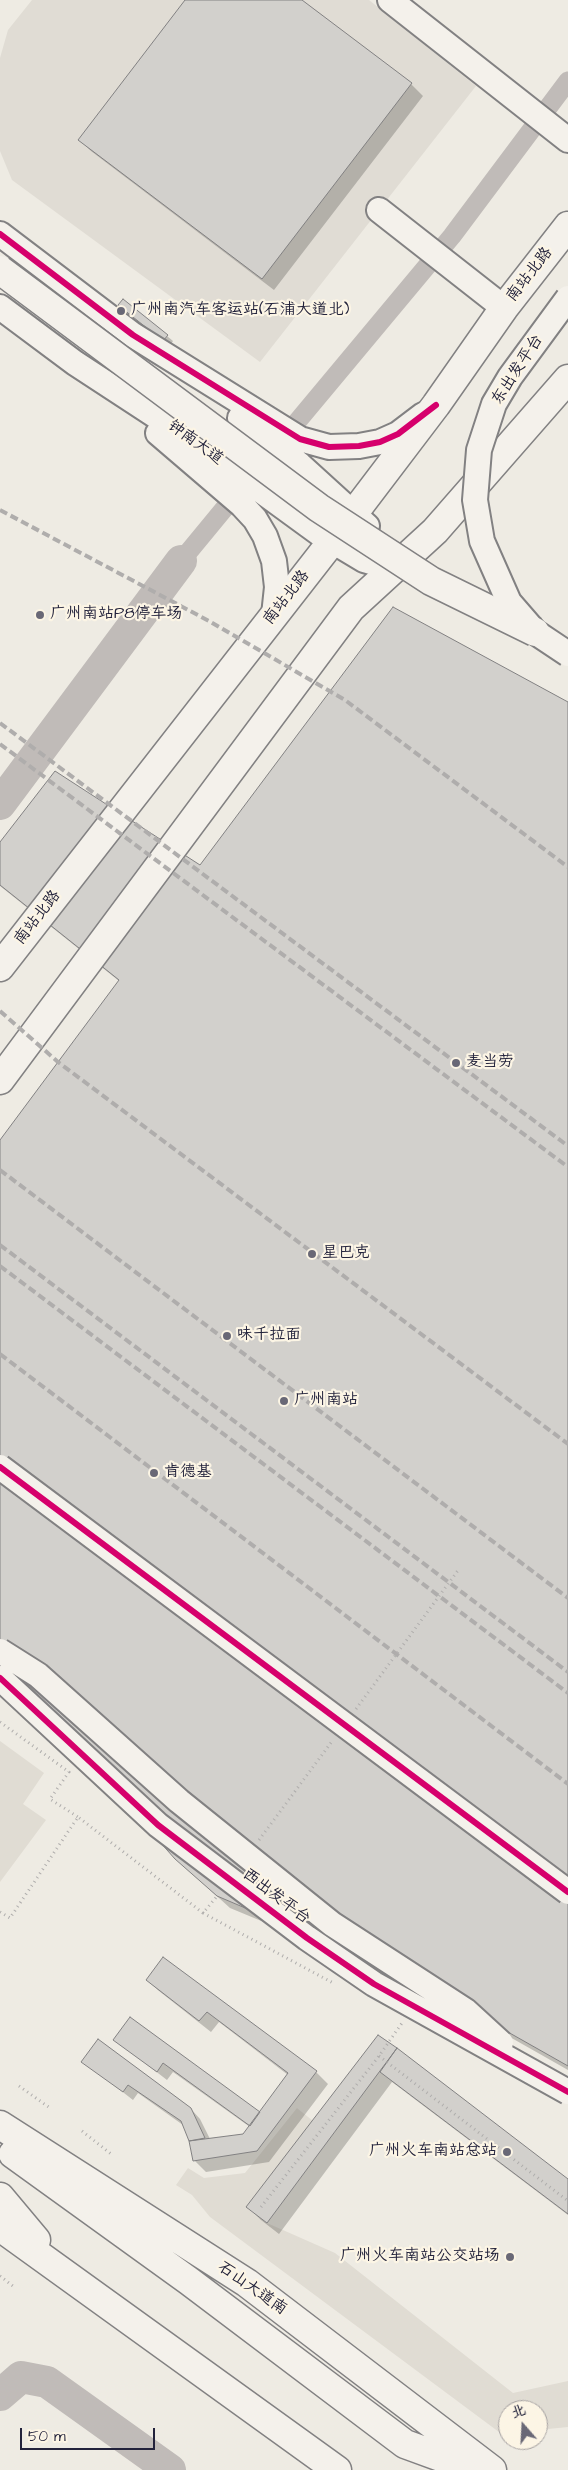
<!DOCTYPE html>
<html>
<head>
<meta charset="utf-8">
<style>
	body { margin:0 }
	#map { position:relative; width:568px; height:2470px; overflow:hidden; background:#eeebe3; font-family:"Architects Daughter","LXGW WenKai TC",sans-serif }
	canvas { display:block }
	.north { position:absolute; left:498px; top:2400px; width:50px; height:50px; box-sizing:border-box; background:#fcf5e5; border:1px solid #a5a1a1; border-radius:50%; rotate:341deg; font-size:14px; font-weight:700; line-height:20px; text-align:center; color:#22223b }
	.north::after { content:''; display:block; margin:auto; width:18px; height:22px; background:#696876; clip-path:polygon(50% 0,100% 100%,50% 72%,0 100%) }
	.scale { position:absolute; left:20px; top:2428px; width:135px; height:22px; box-sizing:border-box; border:2px solid #22223b; border-top:0; padding-left:6px; font-size:15px; line-height:18px; white-space:nowrap; color:#22223b; -webkit-text-stroke:4px #fcf5e5; paint-order:stroke }
</style>
</head>
<body>
<div id="map">
<canvas width="568" height="2470"></canvas>
<div class="north">北</div>
<div class="scale">50 m</div>
</div>
<script>
const ctx = document.querySelector('canvas').getContext('2d');
ctx.lineJoin = 'round';
function fillPath(path, color) { ctx.fillStyle = color; ctx.fill(path, 'evenodd'); }
const toPath = rows => new Path2D(rows.map(r => 'M' + r).join(''));
function stroke(path, color, width, dash) { ctx.strokeStyle = color; ctx.lineWidth = width; ctx.lineCap = dash ? 'butt' : 'round'; ctx.setLineDash(dash || []); ctx.stroke(path); }
function label(font, color, halo, rows, align = 'center') {
  ctx.font = font + ' "Architects Daughter","LXGW WenKai TC",sans-serif'; ctx.lineWidth = 4.5; ctx.setLineDash([]); ctx.textBaseline = 'middle'; ctx.strokeStyle = halo; ctx.fillStyle = color; for (const [text, x, y, turn = 0] of rows) {
    ctx.save(); ctx.translate(x, y); ctx.rotate((+turn || 0) * Math.PI / 180); ctx.textAlign = isNaN(turn) ? turn : align; if (halo) ctx.strokeText(text, 0, 0); ctx.fillText(text, 0, 0); ctx.restore();
  }
}
fillPath(toPath([
	[32,0,369,0,476,86,260,362,12,180,0,151,0,58,8,30]
]), '#e0dcd4');
fillPath(toPath([
	[0,1741,44,1773,23,1804,46,1820,0,1882],
	[297,2108,313,2121,248,2209,267,2223,335,2253,513,2393,568,2381,568,2427,538,2430,538,2410,508,2410,508,2434,503,2435,210,2217,192,2195,176,2185,188,2168,204,2178,245,2173]
]), '#e0dcd3');
fillPath(toPath([
	[186,0,300,0,411,84,423,96,274,290,91,151,80,140],
	[119,305,167,336,173,341,170,346],
	[568,703,568,2070,337,1939,283,1930,230,1908,175,1858,0,1142,119,981,0,886,0,844,201,867],
	[163,1959,316,2072,328,2084,269,2162,206,2172,195,2161,191,2140,183,2125,138,2093,133,2100,83,2061,191,2109,200,2119,210,2139,244,2135,250,2127,173,2072,167,2080,115,2040,130,2019,260,2113,288,2075,219,2022,211,2032,159,1991,147,1980],
	[378,2037,568,2181,568,2215,392,2082,279,2234,261,2220,249,2208]
]), '#0003');
stroke(toPath([
	[281,441,452,236,568,81],
	[181,561,242,487]
]), '#c0bbb8', 19);
stroke(toPath([
	[0,804,181,561],
	[0,2395,21,2377,47,2382,170,2470]
]), '#c0bbb8', 32);
const building = toPath([
	[185,0,302,0,412,83,262,279,78,140,185,0],
	[123,299,168,335,163,341,118,305,123,299],
	[393,607,568,702,568,2066,324,1928,271,1919,217,1896,175,1859,0,1662,0,1140,119,980,0,885,0,842,55,771,200,865,393,607],
	[163,1957,317,2071,257,2151,193,2161,189,2141,243,2134,288,2073,207,2012,199,2021,146,1980,163,1957],
	[130,2017,260,2112,250,2126,163,2063,157,2072,113,2040,130,2017],
	[378,2035,397,2048,267,2223,246,2207,378,2035],
	[98,2039,191,2108,205,2138,189,2141,181,2121,128,2085,123,2092,81,2062,98,2039],
	[397,2048,568,2179,568,2214,380,2072,397,2048]
]);
fillPath(building, '#d2d0cc');
stroke(building, '#828182', 1);
const minor = toPath([
	[390,0,568,140],
	[379,210,504,308],
	[0,234,133,335,300,439,329,447,359,446,380,442,398,434,423,415],
	[0,307,75,363,182,433,319,533,364,560,395,569],
	[240,418,300,465,367,526],
	[158,433,242,505,255,519,265,536,274,561,277,587,274,615]
]);
const major = toPath([
	[0,967,354,513,436,405,504,308,568,226],
	[0,1080,351,608,435,531,568,379],
	[0,2125,247,2283,492,2470],
	[13,2154,189,2281,405,2444,476,2470],
	[0,2197,36,2240],
	[0,2227,337,2470]
]);
stroke(minor, '#828182', 28);
stroke(major, '#828182', 31);
stroke(toPath([
	[356,1709,459,1569],
	[0,1722,69,1772,50,1799,78,1817],
	[259,1840,333,1740],
	[0,1912,10,1918,78,1817,203,1913,218,1895],
	[203,1913,335,1984],
	[379,2056,568,2201],
	[19,2086,50,2108],
	[82,2131,111,2154],
	[261,2207,379,2056,402,2023],
	[0,2276,13,2286]
]), '#afadac', 3, [1, 4]);
stroke(minor, '#f4f1eb', 24);
stroke(major, '#f4f1eb', 28);
stroke(toPath([
	[0,510,209,621,345,700,568,867],
	[0,723,568,1146],
	[0,744,568,1167],
	[0,1011,58,1062,568,1444],
	[0,1170,568,1598],
	[0,1245,568,1672],
	[0,1266,568,1693],
	[0,1354,568,1784]
]), '#afadac', 4, [8, 4]);
const minorBridge = toPath([
	[568,298,510,377,494,404,479,450,475,500,482,541,509,602,535,632,568,654],
	[0,1467,568,1892],
	[0,1651,38,1675,179,1801,332,1924,466,2011,501,2043],
	[0,1678,158,1825,307,1938,374,1984,568,2092]
]);
const highwayBridge = toPath([
	[0,270,319,508,431,581,535,632]
]);
stroke(minorBridge, '#828182', 28, []);
stroke(highwayBridge, '#828182', 31, []);
stroke(minorBridge, '#f4f1eb', 24);
stroke(highwayBridge, '#f4f1eb', 28);
stroke(toPath([
	[0,234,133,335,300,439,329,447,359,446,380,442,398,434,436,405],
	[0,1467,568,1892],
	[0,1678,158,1825,307,1938,374,1984,568,2092]
]), '#d6006c', 6);
for (const [x, y, r, color] of [
	[121,311,5,"#696876"],
	[40,615,5,"#696876"],
	[456,1063,5,"#696876"],
	[312,1254,5,"#696876"],
	[227,1336,5,"#696876"],
	[284,1401,5,"#696876"],
	[154,1473,5,"#696876"],
	[507,2152,5,"#696876"],
	[510,2257,5,"#696876"]
]) { const dot = new Path2D(); dot.arc(x, y, r, 0, 2 * Math.PI); ctx.fillStyle = color; ctx.fill(dot); stroke(dot, '#fcf5e5', 2); }
label('16px', '#22223b', '#fcf5e5', [
	["南站北路",530,275,-52],
	["东出发平台",518,370,-57],
	["钟南大道",195,443,36],
	["南站北路",287,598,-52],
	["南站北路",38,918,-52],
	["西出发平台",276,1897,37],
	["石山大道南",252,2289,35]
]);
label('16px', '#22223b', '#fcf5e5', [
	["广州南汽车客运站(石浦大道北)",131,311],
	["广州南站P8停车场",50,615],
	["麦当劳",466,1063],
	["星巴克",322,1254],
	["味千拉面",237,1336],
	["广州南站",294,1401],
	["肯德基",164,1473],
	["广州火车南站总站",497,2152,"right"],
	["广州火车南站公交站场",500,2257,"right"]
], 'left');
</script>
</body>
</html>
